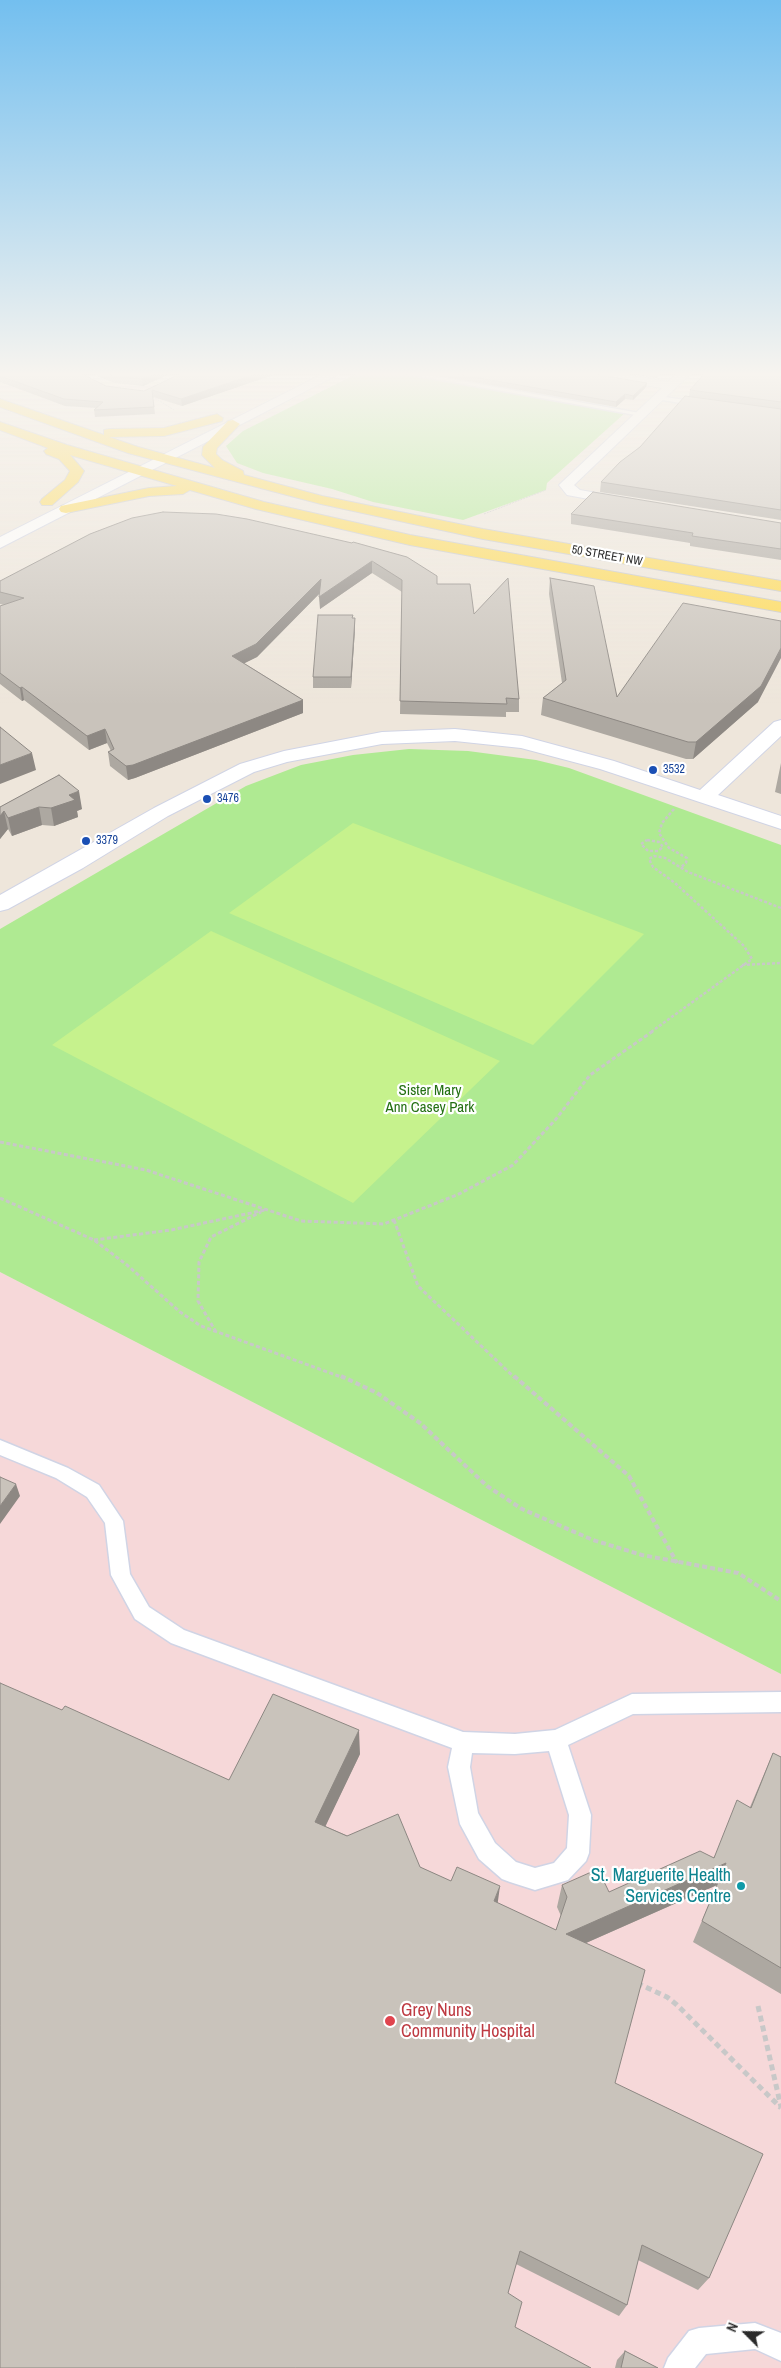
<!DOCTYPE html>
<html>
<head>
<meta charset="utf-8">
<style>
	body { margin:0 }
	#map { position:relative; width:781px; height:2368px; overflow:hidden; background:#eee6db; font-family:"Archivo Narrow",sans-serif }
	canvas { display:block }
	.north { position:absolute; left:721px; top:2308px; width:50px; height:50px; -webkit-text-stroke:4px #fff; paint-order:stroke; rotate:293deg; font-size:14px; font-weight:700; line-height:20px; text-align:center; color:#2b2b2b }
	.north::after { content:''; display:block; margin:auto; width:18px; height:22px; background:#2b2b2b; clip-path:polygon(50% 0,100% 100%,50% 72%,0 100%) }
</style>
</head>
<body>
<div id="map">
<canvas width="781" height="2368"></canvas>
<div class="north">N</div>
</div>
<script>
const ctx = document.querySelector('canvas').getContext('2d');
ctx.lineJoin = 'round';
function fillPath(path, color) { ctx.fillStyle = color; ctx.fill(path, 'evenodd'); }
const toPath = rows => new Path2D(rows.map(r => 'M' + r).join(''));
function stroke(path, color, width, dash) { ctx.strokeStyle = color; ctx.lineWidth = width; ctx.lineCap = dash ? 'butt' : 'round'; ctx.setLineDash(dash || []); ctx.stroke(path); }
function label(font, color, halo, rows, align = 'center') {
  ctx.font = font + ' "Archivo Narrow",sans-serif'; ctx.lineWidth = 4.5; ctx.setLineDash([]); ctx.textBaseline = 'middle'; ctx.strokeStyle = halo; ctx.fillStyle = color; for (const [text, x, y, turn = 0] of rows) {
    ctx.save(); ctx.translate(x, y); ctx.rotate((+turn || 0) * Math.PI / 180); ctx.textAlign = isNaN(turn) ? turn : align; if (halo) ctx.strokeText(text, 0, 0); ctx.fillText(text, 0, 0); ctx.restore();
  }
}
fillPath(toPath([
	[0,1272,781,1674,781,2368,0,2368]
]), '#f6d8d9');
fillPath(toPath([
	[356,374,404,374,625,413,547,483,546,490,463,520,373,502,332,489,263,473,237,463,226,446,243,431],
	[409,749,468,751,536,760,569,768,781,845,781,1674,0,1272,0,929,246,786,301,765,353,755]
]), '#afea92');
fillPath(toPath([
	[353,823,644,934,533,1045,229,913],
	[211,931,500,1061,353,1203,52,1045]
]), '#c6f28d');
const lane = toPath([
	[408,374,423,374,645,414,641,416,408,374],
	[658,396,699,402,702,404,699,406,656,399,658,396],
	[0,1440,68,1468,99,1485,123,1521,130,1574,149,1607,184,1630,463,1732,515,1734,555,1730,632,1694,781,1692,781,1712,633,1714,568,1745,591,1815,589,1853,586,1861,568,1880,535,1890,510,1882,502,1879,479,1859,460,1824,448,1767,452,1748,171,1643,135,1619,111,1575,105,1523,87,1497,56,1478,0,1455,0,1440],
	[549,1751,569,1815,567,1848,554,1863,535,1868,516,1862,495,1843,478,1813,470,1767,472,1753,515,1754,549,1751],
	[755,2323,781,2333,781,2361,755,2349,706,2354,695,2368,664,2368,668,2358,689,2331,699,2328,755,2323]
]);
const street = toPath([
	[593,374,622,374,668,382,677,374,690,374,574,485,580,490,631,499,633,502,631,505,626,506,567,495,559,485,662,388,599,378,593,374]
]);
const secondary = toPath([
	[323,374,339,374,0,548,0,537,323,374],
	[781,720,781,736,718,795,781,816,781,829,600,769,521,748,455,741,382,744,287,762,254,772,168,816,83,868,8,909,0,911,0,895,154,808,240,764,284,751,382,732,455,729,522,736,614,761,700,790,774,722,781,720]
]);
const primary = toPath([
	[0,399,104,435,104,430,109,429,164,428,217,414,223,418,222,421,164,436,109,437,138,447,215,468,202,455,203,447,228,421,233,420,240,424,217,448,216,454,222,460,243,471,244,475,322,496,483,529,781,581,781,591,483,539,321,504,128,453,0,407,0,399],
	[0,422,67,445,264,502,410,535,781,602,781,612,410,545,256,509,190,490,183,494,149,496,66,513,61,512,59,509,61,506,149,488,177,486,70,455,84,471,78,482,52,505,42,505,40,502,42,499,65,480,70,471,59,459,46,454,44,451,48,448,0,430,0,422]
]);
stroke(lane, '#d0d4e5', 3);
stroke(street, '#d0d4e5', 2);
stroke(secondary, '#d0d4e5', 2);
stroke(primary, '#c8c8c8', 2);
stroke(toPath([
	[150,395,174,410],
	[484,514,546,490]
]), '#c8c8c8', 1, [2, 1]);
stroke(toPath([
	[674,809,662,823,659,833,669,848,687,858,686,863,680,868],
	[647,840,659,842,663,847,658,851,648,851,641,844,647,840],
	[742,965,781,963],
	[651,1032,752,959,744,946,675,883,653,867,649,859,654,856,665,858,688,872,781,908]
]), '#c8c8c8', 2.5, [3, 2]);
stroke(toPath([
	[0,1142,146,1170,301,1221,384,1224,459,1194,513,1165,556,1119,590,1075,653,1031],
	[0,1198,94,1240,127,1265,180,1312,201,1326,344,1378],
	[394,1220,418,1286,515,1378],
	[94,1240,171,1230,265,1210],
	[216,1332,198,1301,199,1262,211,1237,261,1212]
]), '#c8c8c8', 3, [4, 2.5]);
stroke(toPath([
	[341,1376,377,1393,420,1423,487,1486,522,1509,593,1540,642,1555,738,1573,781,1601],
	[514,1376,629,1476,677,1563]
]), '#c8c8c8', 4, [5, 3]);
stroke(toPath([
	[637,1983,667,1997,677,2005,781,2108],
	[758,2006,781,2107]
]), '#c8c8c8', 5, [6, 4]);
fillPath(lane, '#fff');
fillPath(street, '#fff');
fillPath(secondary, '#fff');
fillPath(primary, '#fed950');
fillPath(toPath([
	[0,374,106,386,144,391,180,374,276,374,182,406,153,397,155,414,95,417,94,410,96,408,65,406,0,382],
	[93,374,170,374,143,386,114,383],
	[429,374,598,374,599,375,647,383,646,387,633,400,625,399,616,407],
	[634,374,660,374,656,378],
	[781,374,781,520,600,492,601,482,640,447,689,397,690,390],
	[571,514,781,523,781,560,690,546,690,543,571,524],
	[247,519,437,584,474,614,519,699,519,712,506,712,506,717,400,714,402,592,372,573,320,609,320,593,257,657,244,663,303,700,303,713,135,778,128,780,110,766,108,752,111,751,107,743,89,750,24,700,22,701,0,684,0,606,4,605,0,604,0,581],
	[550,578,617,697,758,702,693,759,686,759,541,715,543,698,562,683,549,594],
	[353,618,355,618,355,629,351,688,313,688,313,677],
	[781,763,781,794,775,792],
	[59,775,82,809,77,811,78,817,54,826,42,825,12,836,8,829,0,839,0,807],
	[62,1710,229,1780,360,1754,325,1826,420,1867,556,1930,561,1916,557,1907,562,1885,609,1892,713,1858,750,1807,773,1753,781,1757,781,1994,693,1942,717,1885,586,1943,615,2083,709,2278,698,2290,638,2260,627,2305,619,2316,516,2264,508,2293,515,2327,0,2368],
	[625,2351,658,2368,615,2368,617,2360]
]), '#ada8a1');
fillPath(toPath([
	[154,374,170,374,143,386,142,379],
	[255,374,276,374,182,406,181,399],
	[647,383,646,387,633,400,633,396],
	[625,394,625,399,616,407,616,402],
	[372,561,372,573,320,609,319,597],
	[321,579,321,592,257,657,233,669,232,656],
	[355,618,355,629,351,688,351,677],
	[781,648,781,658,758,702,693,759,696,742],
	[22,687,24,700,22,701,20,688],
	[303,700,303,713,135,778,128,780,126,766],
	[105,729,107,743,89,750,87,736],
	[32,753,36,770,0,784,0,765],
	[79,791,82,809,77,811,78,817,54,826,51,808,69,795],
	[39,807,42,825,12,836,8,818],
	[4,811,8,829,0,839,0,816],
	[16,1484,20,1496,0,1524,0,1506],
	[359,1730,360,1754,317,1844,315,1822],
	[726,1863,717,1885,561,1954,566,1934],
	[500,1886,497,1908,494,1901]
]), '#8d8883');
const building = toPath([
	[0,374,82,374,106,386,144,391,180,374,255,374,181,399,152,390,154,407,94,410,103,402,64,399,0,376,0,374],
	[108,374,154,374,142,379,114,376,108,374],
	[456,374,598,374,599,375,647,383,633,396,625,394,616,402,456,374],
	[704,374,781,374,781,402,690,390,704,374],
	[685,396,781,409,781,510,601,482,620,462,640,447,685,396],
	[593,492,781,523,781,549,692,536,693,533,571,514,593,492],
	[163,512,216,514,247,519,352,543,353,542,407,557,437,576,437,584,470,584,474,614,508,578,519,699,506,698,507,704,400,701,402,580,372,561,319,597,321,579,256,644,232,656,303,700,133,765,126,766,108,752,114,749,105,729,87,736,22,687,20,688,0,673,0,606,24,598,0,592,0,581,90,534,132,518,163,512],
	[550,578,594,586,617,697,683,603,781,621,781,648,761,686,696,742,688,742,543,698,566,680,550,578],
	[318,615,353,615,352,618,355,618,351,677,313,677,318,615],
	[0,727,32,753,0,765,0,727],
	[59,775,79,791,69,795,75,800,51,808,39,807,8,818,4,811,0,816,0,807,59,775],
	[0,1477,16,1484,0,1506,0,1477],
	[0,1683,62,1710,65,1706,229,1780,273,1694,359,1730,315,1822,347,1836,398,1814,420,1867,451,1881,457,1867,500,1886,494,1901,556,1930,567,1897,562,1885,598,1869,609,1892,700,1851,714,1858,737,1800,751,1808,773,1753,781,1757,781,1968,702,1921,726,1863,566,1934,645,1970,615,2083,763,2154,709,2278,642,2245,627,2305,520,2251,508,2293,522,2302,515,2327,591,2368,0,2368,0,1683],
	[625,2351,658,2368,621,2368,625,2351]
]);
fillPath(building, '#c9c3bb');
stroke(building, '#8d8883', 1);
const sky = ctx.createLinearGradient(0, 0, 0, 706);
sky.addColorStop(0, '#73bfef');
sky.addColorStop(0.53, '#f7f4ef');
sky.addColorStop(1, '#f7f4ef00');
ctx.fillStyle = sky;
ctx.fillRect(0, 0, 781, 706);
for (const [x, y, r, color] of [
	[653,770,5,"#1a4fb4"],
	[207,799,5,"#1a4fb4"],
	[86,841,5,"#1a4fb4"],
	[741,1886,5,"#0f9aa8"],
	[390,2021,6,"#e0444e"]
]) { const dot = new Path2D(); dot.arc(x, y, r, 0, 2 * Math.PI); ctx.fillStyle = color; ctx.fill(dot); stroke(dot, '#fff', 2); }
label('12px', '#2b2b2b', '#fff', [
	["50 STREET NW",607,556,10]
]);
label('12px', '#164399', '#fff', [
	["3532",663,770],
	["3476",217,799],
	["3379",96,841]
], 'left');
label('15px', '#247013', '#fff', [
	["Sister Mary",430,1091],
	["Ann Casey Park",430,1108]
]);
label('18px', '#0d838f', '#fff', [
	["St. Marguerite Health",731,1876],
	["Services Centre",731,1897]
], 'right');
label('18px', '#be3a42', '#fff', [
	["Grey Nuns",401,2011],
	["Community Hospital",401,2032]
], 'left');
</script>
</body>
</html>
